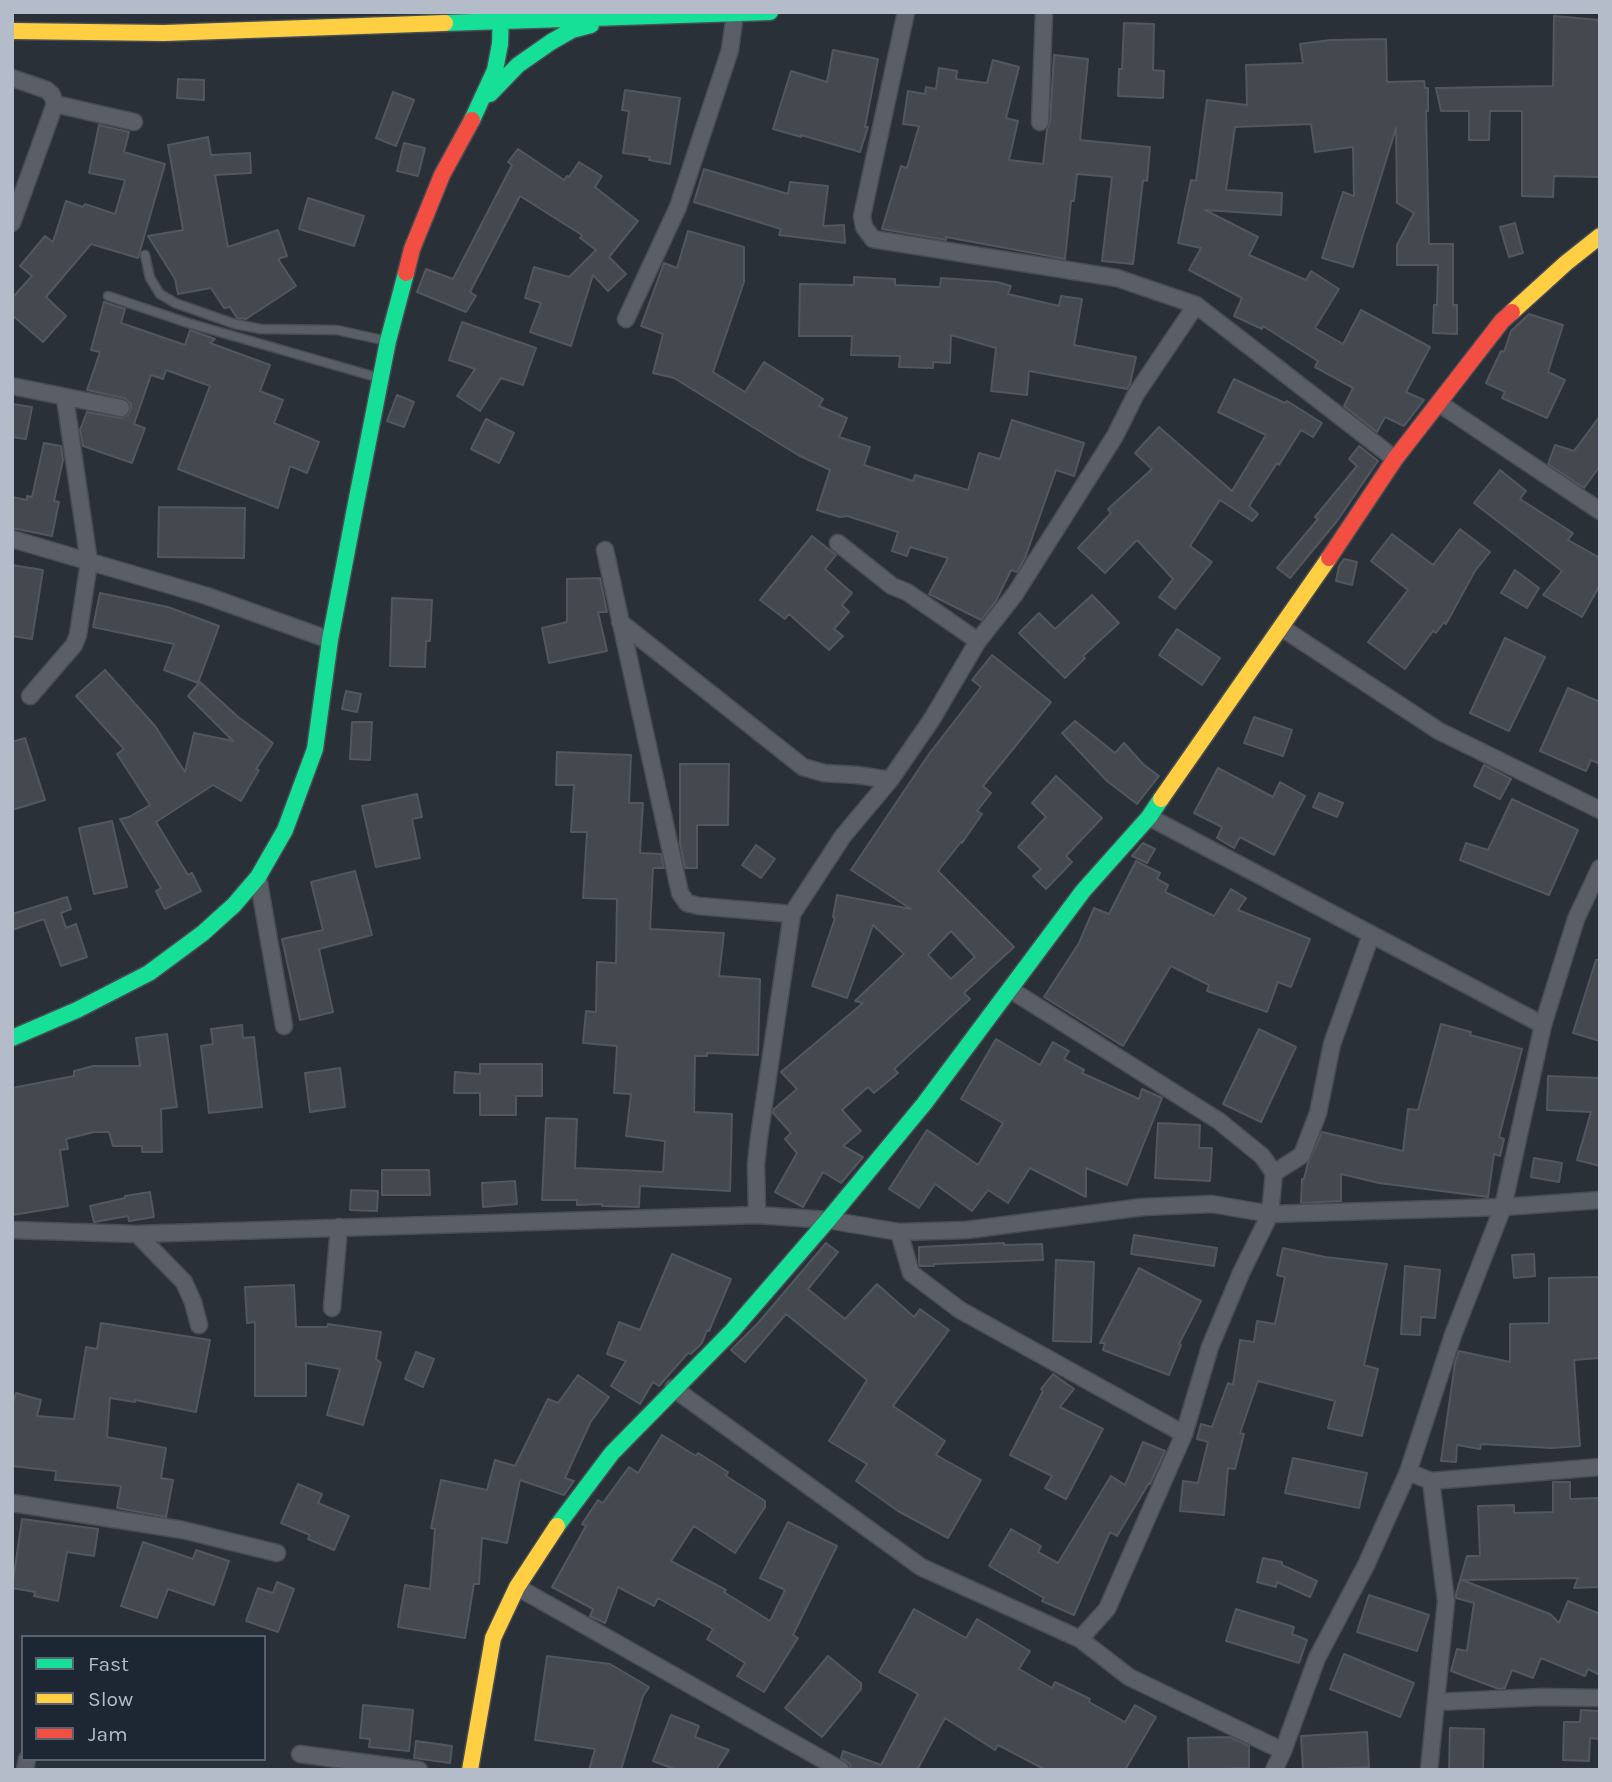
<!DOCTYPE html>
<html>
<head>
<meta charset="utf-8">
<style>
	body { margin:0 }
	#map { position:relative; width:1612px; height:1782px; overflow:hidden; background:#2a3038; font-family:Karla,sans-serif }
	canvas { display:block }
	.frame { position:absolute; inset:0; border:14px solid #b4bcc9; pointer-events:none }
	.legend { position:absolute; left:21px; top:1635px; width:245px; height:126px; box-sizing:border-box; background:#1d2633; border:2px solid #59626f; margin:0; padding:9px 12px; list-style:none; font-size:21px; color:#b4bcc9 }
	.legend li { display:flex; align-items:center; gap:14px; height:35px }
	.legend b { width:35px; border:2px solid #59626f }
</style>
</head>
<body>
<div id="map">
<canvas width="1612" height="1782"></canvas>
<div class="frame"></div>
<ul class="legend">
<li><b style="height:9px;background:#16e098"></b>Fast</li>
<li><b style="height:9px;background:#ffcf43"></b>Slow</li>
<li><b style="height:9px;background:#f24e42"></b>Jam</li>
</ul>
</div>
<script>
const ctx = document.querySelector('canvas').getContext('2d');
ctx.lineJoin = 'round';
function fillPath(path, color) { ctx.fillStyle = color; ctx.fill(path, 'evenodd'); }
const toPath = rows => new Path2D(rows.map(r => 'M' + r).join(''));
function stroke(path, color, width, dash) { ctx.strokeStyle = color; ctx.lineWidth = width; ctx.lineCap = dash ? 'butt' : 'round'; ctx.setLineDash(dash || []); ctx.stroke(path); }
const building = toPath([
	[1554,16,1600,20,1600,177,1554,176,1553,197,1522,196,1522,111,1490,111,1489,140,1469,140,1469,111,1441,111,1436,88,1553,86,1554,16],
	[1124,23,1154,24,1153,70,1164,71,1163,98,1118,96,1119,69,1122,69,1124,23],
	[1386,39,1387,82,1424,81,1425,88,1428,88,1428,111,1426,111,1429,244,1453,244,1453,305,1457,305,1457,334,1433,333,1434,305,1437,305,1438,265,1397,265,1397,245,1414,213,1397,203,1396,128,1353,267,1322,258,1343,192,1354,196,1353,147,1315,152,1311,124,1235,127,1226,190,1282,193,1281,215,1205,210,1258,237,1249,255,1306,280,1311,271,1339,289,1315,328,1343,344,1361,310,1430,347,1406,392,1424,400,1404,426,1385,417,1377,432,1344,406,1353,388,1315,367,1318,361,1263,326,1262,329,1234,316,1242,298,1189,270,1201,248,1178,243,1191,180,1196,181,1207,100,1247,105,1246,65,1303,63,1300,44,1330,40,1386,39],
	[833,50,878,59,865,127,868,127,860,152,801,135,801,137,773,129,791,71,827,82,833,50],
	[1054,55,1088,59,1080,140,1150,147,1147,181,1143,180,1133,264,1102,261,1112,177,1077,174,1074,201,1071,201,1065,259,946,237,946,240,882,229,901,166,907,168,919,126,903,124,908,91,925,94,926,87,936,89,939,68,957,71,956,79,987,83,993,60,1019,67,1006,118,1018,121,1009,160,1043,164,1047,130,1050,122,1054,55],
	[178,79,204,80,204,100,177,98,178,79],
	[625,90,680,98,670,164,649,160,650,157,623,153,629,111,622,110,625,90],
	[393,92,414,100,396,146,376,138,393,92],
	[99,125,129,132,124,152,165,164,138,258,91,244,46,297,66,316,43,342,12,315,12,298,32,276,20,266,45,236,53,242,66,201,83,207,85,204,115,214,125,180,89,173,99,125],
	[208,137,211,155,250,153,251,173,215,175,228,247,278,230,287,256,278,259,296,286,246,319,237,318,230,307,224,308,211,288,178,294,175,279,148,236,183,230,168,145,208,137],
	[404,143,425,148,418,176,397,171,404,143],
	[518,149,564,180,567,176,569,177,579,162,602,176,595,187,638,221,609,257,626,274,608,291,593,275,571,346,530,332,541,303,525,298,534,267,569,277,596,250,580,238,582,235,520,196,470,292,476,296,466,312,417,292,426,269,453,279,512,165,508,162,518,149],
	[704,169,788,194,790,182,828,186,823,226,844,225,845,243,779,235,781,229,694,202,704,169],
	[308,198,364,216,354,246,299,229,308,198],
	[1515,223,1523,253,1509,257,1500,227,1515,223],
	[688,231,744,247,744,282,713,372,745,392,764,362,823,399,819,406,847,418,839,437,870,447,864,465,913,481,915,475,968,490,979,453,1000,459,1012,420,1084,443,1074,476,1056,470,1025,558,1017,572,1011,570,996,601,981,620,929,594,948,558,910,547,907,556,892,551,898,532,847,516,840,517,817,510,830,470,798,455,674,378,653,373,663,334,641,326,664,263,677,268,688,231],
	[854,277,895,279,895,285,940,287,941,278,997,282,1011,286,1008,294,1059,306,1061,296,1082,299,1074,345,1136,357,1130,384,1127,389,1029,371,1027,395,991,391,996,348,951,335,950,363,933,362,933,368,899,367,900,356,851,355,852,336,799,336,800,284,854,285,854,277],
	[104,302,125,309,121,323,185,345,190,330,215,339,210,343,270,365,260,391,283,400,274,423,319,442,307,473,290,466,278,508,178,469,210,386,166,370,163,379,151,375,134,424,145,428,132,463,83,446,80,430,87,412,120,418,128,415,131,409,131,404,124,398,87,390,100,352,91,350,104,302],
	[1529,314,1563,325,1548,372,1565,380,1547,418,1502,398,1505,392,1486,383,1501,351,1504,352,1511,331,1529,314],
	[462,322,536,348,523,385,501,378,480,411,457,396,475,369,449,360,462,322],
	[1234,379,1285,403,1287,401,1322,423,1313,437,1301,430,1279,465,1277,463,1249,506,1258,514,1252,521,1220,500,1190,546,1212,562,1175,609,1159,597,1173,579,1137,540,1105,573,1078,548,1111,513,1108,509,1152,469,1135,453,1159,427,1232,491,1266,435,1218,412,1234,379],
	[397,395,414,402,404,427,387,421,397,395],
	[12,404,32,407,26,439,12,437,12,404],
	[1600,416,1600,466,1584,488,1548,464,1555,445,1574,451,1600,416],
	[486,419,514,433,499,463,471,449,486,419],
	[44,443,61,446,63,460,54,501,59,502,52,536,12,528,12,497,27,500,27,496,32,497,44,443],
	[1359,446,1378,461,1337,521,1290,578,1277,568,1318,519,1315,517,1357,466,1349,459,1359,446],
	[1500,470,1526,491,1520,499,1573,533,1568,540,1600,558,1600,585,1582,617,1543,595,1562,571,1474,503,1500,470],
	[159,507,245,508,244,558,158,557,159,507],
	[1460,529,1490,552,1475,571,1446,624,1444,622,1436,633,1433,631,1405,669,1368,642,1408,590,1371,561,1392,534,1433,565,1460,529],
	[812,536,836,555,825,569,852,593,842,605,849,612,834,629,843,636,829,650,789,614,785,619,760,600,812,536],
	[1344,559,1357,562,1352,585,1336,581,1339,566,1344,559],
	[12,565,43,570,32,639,12,636,12,565],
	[1515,570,1539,588,1527,608,1501,593,1515,570],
	[600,578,607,612,598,612,607,651,549,663,542,628,567,622,567,579,600,578],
	[100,593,168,607,219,626,198,683,164,670,174,644,93,627,100,593],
	[1092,595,1119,623,1083,656,1085,658,1065,678,1019,633,1039,613,1055,629,1092,595],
	[392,598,432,600,430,641,426,641,425,667,390,666,392,598],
	[1177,629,1220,658,1202,685,1159,655,1177,629],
	[1505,638,1545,657,1509,731,1470,713,1505,638],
	[992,655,1051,702,983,786,991,793,977,811,982,814,962,843,961,842,938,871,1014,947,964,993,970,999,894,1069,898,1073,874,1093,868,1087,842,1110,861,1131,843,1146,863,1157,841,1183,823,1172,803,1207,775,1192,797,1153,785,1139,791,1133,773,1113,774,1109,797,1089,781,1072,863,1003,855,1001,904,954,873,925,847,998,812,986,835,918,833,917,837,895,911,909,851,870,929,754,981,687,972,680,992,655],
	[951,931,975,957,951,979,928,955,951,931],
	[105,670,155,726,185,772,194,733,233,741,188,696,200,682,237,716,273,743,256,769,259,770,241,801,213,785,156,822,188,875,192,873,201,891,165,909,156,891,161,888,120,819,129,817,150,805,117,754,124,749,76,696,105,670],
	[1568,688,1600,702,1600,764,1591,760,1586,771,1540,751,1568,688],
	[346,691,361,694,357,712,342,709,346,691],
	[1254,717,1292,730,1283,756,1244,743,1254,717],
	[1075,721,1115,753,1124,743,1143,764,1159,776,1137,804,1107,781,1062,733,1075,721],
	[352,722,372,722,370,760,350,759,352,722],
	[25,738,45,800,12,810,12,742,25,738],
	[557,752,631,755,629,803,643,803,640,853,661,854,664,868,653,868,650,929,724,933,719,976,760,979,758,1055,707,1053,707,1056,695,1056,694,1112,732,1114,730,1191,640,1186,639,1207,602,1206,602,1204,577,1205,577,1200,542,1200,546,1118,577,1119,575,1168,663,1172,665,1141,626,1136,631,1094,614,1093,617,1046,583,1043,586,1011,596,1012,597,962,616,963,617,899,583,898,587,832,571,832,574,785,556,785,557,752],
	[680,764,729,764,728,825,697,825,697,868,685,868,680,843,680,764],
	[1484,765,1511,779,1500,799,1474,786,1484,765],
	[1218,768,1273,797,1280,782,1305,796,1274,855,1240,837,1234,848,1217,838,1222,827,1194,813,1218,768],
	[1056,776,1102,818,1066,856,1072,862,1046,889,1033,876,1041,869,1018,847,1046,817,1032,803,1056,776],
	[1319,793,1343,803,1337,817,1313,807,1319,793],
	[417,794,422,817,412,819,420,858,376,867,362,806,417,794],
	[1512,799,1578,830,1549,895,1460,860,1466,843,1488,850,1512,799],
	[112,821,127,887,94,894,79,828,112,821],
	[1143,843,1155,849,1147,863,1132,856,1143,843],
	[756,845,775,859,761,878,742,865,756,845],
	[1136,861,1160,873,1157,879,1168,885,1165,892,1214,916,1231,889,1246,898,1238,910,1310,939,1291,987,1278,982,1267,1012,1207,991,1209,985,1171,966,1123,1046,1044,997,1079,943,1094,908,1109,914,1136,861],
	[355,871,372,935,319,949,333,1012,300,1020,282,939,323,930,311,882,355,871],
	[67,897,71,909,61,913,66,928,76,924,87,957,61,966,44,919,12,930,12,914,67,897],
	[1596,960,1600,960,1600,1041,1573,1033,1596,960],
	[1441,1024,1471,1032,1470,1035,1522,1049,1499,1137,1504,1139,1500,1156,1494,1154,1488,1197,1379,1183,1341,1174,1341,1201,1301,1203,1302,1179,1304,1179,1308,1163,1322,1132,1403,1151,1408,1109,1418,1110,1441,1024],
	[242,1025,243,1038,254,1037,262,1107,209,1113,201,1046,213,1044,211,1029,242,1025],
	[1259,1029,1296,1047,1261,1122,1223,1104,1259,1029],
	[167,1034,177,1107,161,1109,162,1152,142,1152,142,1146,113,1146,109,1132,94,1132,66,1139,68,1149,60,1150,68,1206,12,1215,12,1088,74,1076,74,1071,93,1066,140,1066,136,1038,167,1034],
	[996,1039,1040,1065,1053,1042,1069,1051,1064,1059,1084,1070,1082,1073,1139,1099,1142,1089,1162,1098,1127,1185,1086,1168,1086,1197,1030,1168,1008,1203,988,1190,972,1211,935,1184,919,1208,889,1189,927,1130,978,1165,1003,1123,961,1099,996,1039],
	[480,1064,542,1064,542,1096,516,1096,516,1115,480,1115,480,1093,454,1093,455,1072,480,1074,480,1064],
	[340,1068,345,1107,310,1112,305,1073,340,1068],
	[1548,1076,1600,1078,1600,1166,1577,1160,1591,1112,1547,1110,1548,1076],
	[1158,1123,1200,1125,1199,1148,1212,1148,1210,1181,1155,1178,1158,1123],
	[1534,1158,1562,1163,1559,1182,1531,1177,1534,1158],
	[382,1170,429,1170,430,1195,382,1195,382,1170],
	[515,1181,517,1204,483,1207,482,1183,515,1181],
	[351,1190,378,1191,377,1211,350,1210,351,1190],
	[150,1192,154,1217,129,1221,128,1216,94,1222,90,1206,125,1198,125,1196,150,1192],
	[1134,1235,1217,1248,1214,1266,1131,1254,1134,1235],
	[826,1243,838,1252,808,1289,845,1319,877,1284,914,1317,920,1309,949,1330,893,1406,945,1441,936,1455,981,1480,948,1538,898,1511,856,1481,867,1464,829,1441,867,1380,786,1314,745,1362,731,1350,759,1322,826,1243],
	[1004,1243,1004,1245,1042,1244,1043,1260,934,1264,934,1266,920,1266,919,1261,919,1247,1004,1243],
	[1283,1248,1325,1257,1387,1264,1364,1365,1378,1369,1362,1436,1328,1428,1335,1401,1258,1381,1240,1433,1244,1434,1235,1469,1228,1468,1224,1515,1180,1511,1183,1481,1198,1483,1208,1442,1197,1439,1201,1424,1212,1427,1228,1383,1233,1385,1240,1340,1254,1342,1257,1321,1275,1324,1285,1277,1277,1275,1283,1248],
	[672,1254,731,1279,709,1331,707,1330,702,1343,691,1354,688,1353,659,1386,653,1382,640,1404,611,1386,626,1361,607,1354,619,1322,640,1330,672,1254],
	[1534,1254,1535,1276,1514,1278,1512,1255,1534,1254],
	[1056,1260,1094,1262,1091,1342,1053,1341,1056,1260],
	[1405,1266,1440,1270,1435,1318,1421,1317,1420,1335,1401,1334,1405,1266],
	[1139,1268,1201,1301,1179,1344,1181,1345,1169,1375,1103,1350,1105,1343,1100,1343,1139,1268],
	[1600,1277,1600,1358,1574,1360,1580,1446,1552,1448,1481,1444,1480,1449,1457,1445,1456,1462,1441,1461,1455,1363,1459,1351,1510,1362,1510,1324,1549,1323,1549,1278,1600,1277],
	[294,1285,296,1327,327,1327,328,1324,381,1332,376,1359,381,1363,363,1425,327,1415,340,1369,306,1363,306,1396,255,1396,255,1322,247,1323,245,1287,294,1285],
	[101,1323,210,1340,196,1412,135,1400,135,1402,110,1398,107,1437,166,1448,161,1478,173,1480,166,1517,117,1508,121,1486,55,1480,56,1471,12,1466,12,1406,16,1393,41,1400,37,1416,74,1419,86,1347,97,1349,101,1323],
	[416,1352,434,1359,423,1387,405,1379,416,1352],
	[1053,1374,1074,1389,1060,1407,1103,1429,1066,1499,1045,1488,1052,1476,1010,1455,1043,1391,1041,1389,1053,1374],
	[578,1375,609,1397,590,1423,565,1478,574,1481,564,1495,520,1480,507,1543,482,1538,479,1584,474,1584,465,1638,398,1627,405,1585,430,1589,435,1529,431,1528,441,1480,487,1490,495,1460,515,1466,548,1399,558,1403,578,1375],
	[662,1435,696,1456,698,1453,728,1472,726,1476,765,1501,765,1507,735,1553,694,1526,671,1561,726,1590,724,1592,770,1621,785,1590,760,1578,788,1522,837,1546,793,1635,798,1638,764,1692,737,1676,745,1663,707,1639,713,1629,658,1598,654,1606,618,1587,605,1623,590,1616,593,1609,552,1587,586,1526,582,1524,598,1500,603,1503,629,1467,638,1473,662,1435],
	[1143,1442,1165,1451,1150,1484,1149,1483,1117,1536,1110,1532,1074,1615,1042,1601,1044,1598,989,1566,1011,1529,1041,1546,1038,1552,1058,1563,1111,1476,1125,1485,1143,1442],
	[1293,1458,1367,1473,1359,1508,1285,1493,1293,1458],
	[1553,1482,1570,1482,1570,1499,1600,1498,1600,1587,1574,1588,1578,1578,1462,1580,1550,1614,1559,1623,1568,1601,1600,1614,1600,1675,1588,1669,1585,1676,1541,1658,1533,1678,1512,1670,1505,1688,1499,1689,1451,1671,1457,1649,1467,1651,1474,1603,1456,1598,1456,1594,1467,1556,1480,1556,1478,1506,1514,1505,1514,1513,1553,1512,1553,1482],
	[298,1484,322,1494,318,1503,349,1516,334,1550,308,1539,310,1535,281,1523,298,1484],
	[22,1519,98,1529,94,1556,67,1552,58,1601,34,1596,35,1592,12,1588,22,1519],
	[143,1542,193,1559,196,1550,229,1561,214,1605,168,1589,157,1618,121,1606,143,1542],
	[1263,1558,1282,1562,1282,1565,1317,1581,1310,1597,1277,1582,1276,1587,1257,1582,1263,1558],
	[277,1582,294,1589,278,1632,246,1621,258,1588,273,1593,277,1582],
	[1369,1595,1429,1615,1417,1651,1357,1632,1369,1595],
	[914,1609,966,1638,977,1619,1030,1651,1019,1669,1052,1688,1055,1682,1090,1699,1089,1702,1125,1722,1135,1705,1156,1717,1125,1770,1046,1770,998,1745,995,1750,945,1718,917,1770,851,1770,850,1764,841,1758,843,1751,881,1765,918,1694,879,1672,914,1609],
	[1236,1609,1294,1627,1292,1634,1307,1640,1299,1663,1226,1641,1236,1609],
	[1344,1654,1414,1683,1400,1717,1330,1689,1344,1654],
	[547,1656,610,1664,649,1687,643,1696,621,1770,589,1770,595,1749,535,1740,547,1656],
	[828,1656,861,1683,861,1689,822,1737,785,1708,828,1656],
	[363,1705,413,1710,409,1751,369,1747,370,1739,360,1738,363,1705],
	[1581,1710,1600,1711,1600,1739,1590,1738,1589,1761,1563,1760,1564,1722,1580,1722,1581,1710],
	[671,1715,699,1726,695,1737,729,1750,716,1770,677,1770,653,1761,671,1715],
	[1450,1728,1484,1729,1483,1770,1449,1770,1450,1728],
	[1367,1732,1369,1767,1303,1770,1301,1736,1367,1732],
	[1230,1737,1249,1746,1249,1768,1189,1770,1188,1738,1230,1737],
	[416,1741,452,1746,450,1763,414,1758,416,1741]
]);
fillPath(building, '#444950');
stroke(building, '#52575f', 2);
const lane = toPath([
	[145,255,150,278,160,294,175,303,235,324,261,329,337,330,387,341],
	[108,296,188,323,376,377]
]);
const street = toPath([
	[906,12,862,216,864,227,873,239,1117,278,1196,305,1395,459],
	[12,78,47,90,52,95,55,104,12,223],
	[55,104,134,122],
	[1040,122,1044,12],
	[1196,305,1136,394,1115,436,1015,594,978,641,932,719,890,780,843,836,792,914,759,1137,756,1164,757,1215,828,1220,899,1232,967,1230,1143,1207,1212,1204,1270,1214,1503,1207,1600,1200],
	[626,319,678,207,730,50,735,14],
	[12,386,121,408],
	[1440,404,1600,511],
	[12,539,207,596,330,640],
	[838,543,892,586,907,592,978,641],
	[605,550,680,893,687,903,699,906,792,914],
	[620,622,803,767,824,773,857,775,890,780],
	[1282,628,1439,731,1600,810],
	[30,696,74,645,78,635,89,562,65,398],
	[1149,817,1543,1025],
	[258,877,284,1026],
	[1011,990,1219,1121,1262,1156,1274,1173,1270,1214,1241,1273,1210,1347,1184,1434,1107,1609,1080,1639],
	[1274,1173,1302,1155,1318,1113,1332,1044,1371,935],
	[12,1230,137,1234,757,1215],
	[899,1232,911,1273,960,1310,1184,1434],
	[137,1234,184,1282,193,1302,199,1325],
	[332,1308,339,1227],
	[673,1388,921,1567,1080,1639,1129,1677,1283,1751],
	[1408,1472,1431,1481,1600,1467],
	[12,1503,183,1530,277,1553],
	[517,1587,841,1770],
	[1436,1702,1542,1697,1600,1698],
	[300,1754,419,1770],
	[25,1770,27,1759],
	[1274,1770,1283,1751,1317,1658,1366,1565,1408,1472,1453,1335,1503,1207,1543,1025,1576,919,1600,868],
	[1429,1770,1446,1601,1431,1481]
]);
const fast = toPath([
	[445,23,770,12],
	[490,94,518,65,551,42,572,30,591,25],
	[472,120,495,70,500,44,501,12],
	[12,1038,77,1010,149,973,203,933,234,905,258,877,285,830,315,749,330,640,356,503,388,341,406,273],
	[557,1526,612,1453,732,1331,828,1220,924,1104,1083,891,1149,817,1161,799]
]);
const slow = toPath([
	[12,31,164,33,445,23],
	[1512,312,1566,263,1600,236],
	[1161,799,1329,558],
	[470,1770,493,1638,517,1587,557,1526]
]);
const jam = toPath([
	[406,273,412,249,442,175,472,120],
	[1329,558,1395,459,1502,321,1512,312]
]);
stroke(lane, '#484c53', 11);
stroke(street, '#484c53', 19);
stroke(fast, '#484c53', 19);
stroke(slow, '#484c53', 19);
stroke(jam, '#484c53', 19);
stroke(lane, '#5a5e66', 8);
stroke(street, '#5a5e66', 16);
stroke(fast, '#16e098', 16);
stroke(slow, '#ffcf43', 16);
stroke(jam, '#f24e42', 16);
</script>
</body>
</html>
